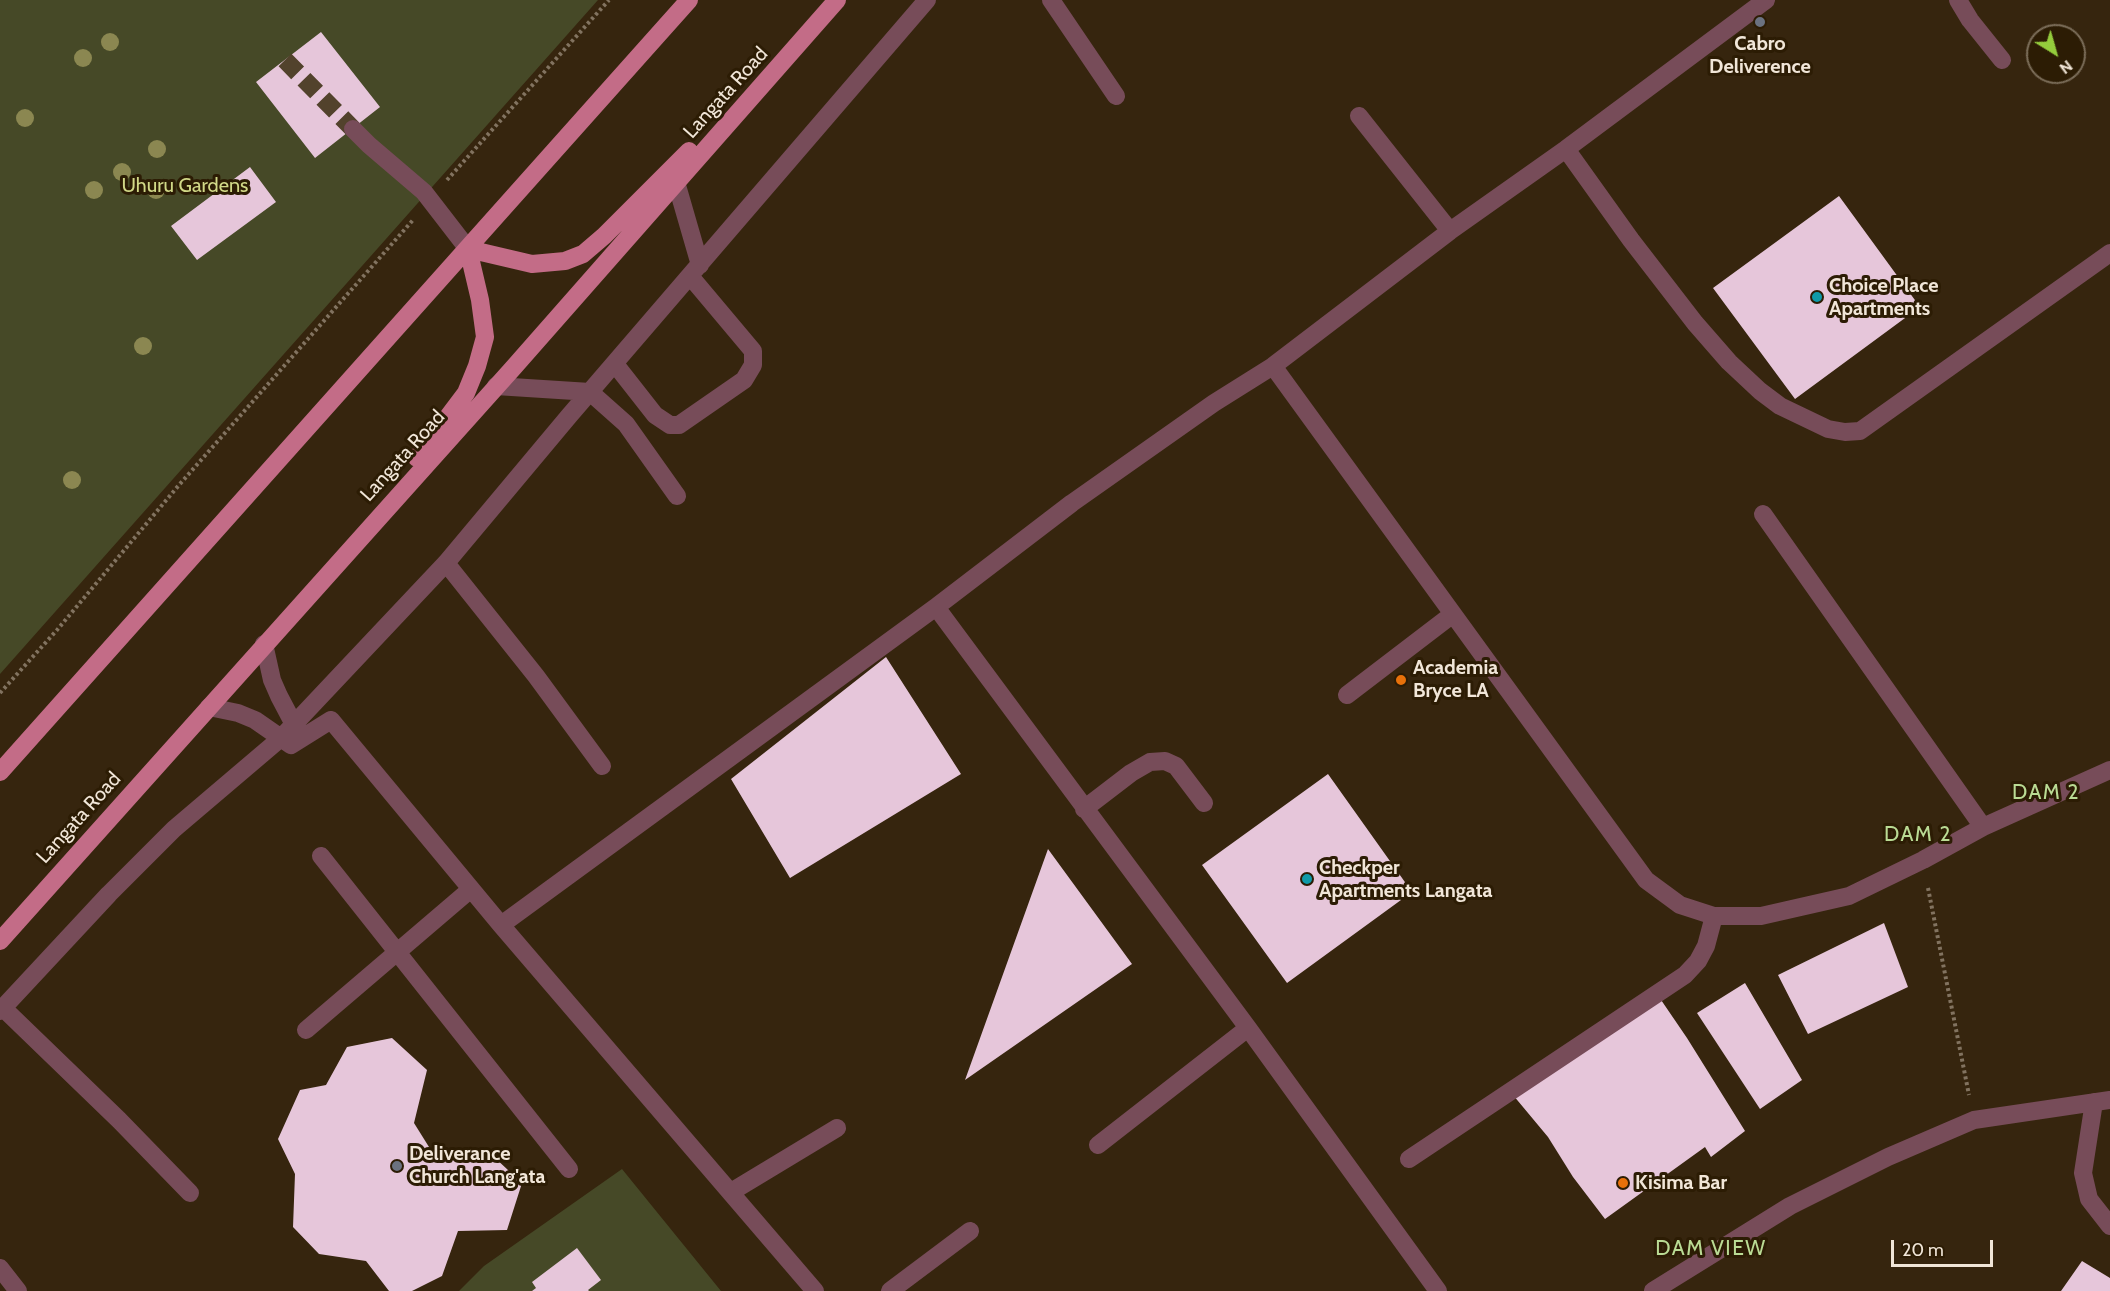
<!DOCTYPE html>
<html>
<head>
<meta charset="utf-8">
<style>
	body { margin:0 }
	#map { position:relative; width:2110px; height:1291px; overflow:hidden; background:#36250e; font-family:Cabin,sans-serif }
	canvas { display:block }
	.north { position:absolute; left:2026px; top:24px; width:60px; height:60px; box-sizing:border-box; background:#2c1c04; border:2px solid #7b6d59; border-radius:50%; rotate:143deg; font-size:16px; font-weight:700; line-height:24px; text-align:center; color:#f1e6d8 }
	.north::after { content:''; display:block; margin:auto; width:21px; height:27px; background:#94cc3c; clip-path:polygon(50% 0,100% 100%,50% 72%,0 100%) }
	.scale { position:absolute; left:1891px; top:1240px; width:102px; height:27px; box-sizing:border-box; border:3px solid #f1e6d8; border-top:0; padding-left:8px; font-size:18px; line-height:21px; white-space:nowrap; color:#f1e6d8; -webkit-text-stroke:4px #2c1c04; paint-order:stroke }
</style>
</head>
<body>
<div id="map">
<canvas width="2110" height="1291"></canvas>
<div class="north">N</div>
<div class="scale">20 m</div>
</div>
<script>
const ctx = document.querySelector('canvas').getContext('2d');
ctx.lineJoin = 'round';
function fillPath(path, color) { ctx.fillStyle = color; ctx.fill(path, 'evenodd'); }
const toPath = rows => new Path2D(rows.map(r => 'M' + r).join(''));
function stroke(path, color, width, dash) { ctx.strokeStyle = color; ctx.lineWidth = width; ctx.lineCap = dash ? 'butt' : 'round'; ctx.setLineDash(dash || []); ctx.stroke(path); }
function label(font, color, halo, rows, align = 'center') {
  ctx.font = font + ' Cabin,sans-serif'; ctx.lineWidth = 6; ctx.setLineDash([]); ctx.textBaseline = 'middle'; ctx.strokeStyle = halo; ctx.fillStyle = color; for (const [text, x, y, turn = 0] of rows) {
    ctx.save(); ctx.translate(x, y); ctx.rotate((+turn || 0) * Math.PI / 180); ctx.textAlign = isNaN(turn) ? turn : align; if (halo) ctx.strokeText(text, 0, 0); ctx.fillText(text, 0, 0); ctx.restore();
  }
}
fillPath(toPath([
	[0,0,598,0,0,674],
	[622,1169,721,1291,459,1291,484,1266]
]), '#464927');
fillPath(toPath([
	[321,32,380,107,315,158,256,82],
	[250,167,276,202,197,260,171,226],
	[1839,196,1920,307,1795,399,1713,288],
	[886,657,961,774,790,878,731,779],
	[1328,774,1412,892,1287,983,1202,865],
	[1048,849,1132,964,965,1080],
	[1884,923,1908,987,1808,1034,1778,975],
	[1745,983,1802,1080,1760,1109,1697,1013],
	[1657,994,1687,1038,1745,1131,1711,1157,1705,1147,1605,1219,1573,1177,1548,1137,1513,1095],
	[392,1038,427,1070,414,1123,434,1155,494,1157,522,1183,507,1230,458,1231,442,1276,412,1291,389,1291,366,1261,319,1254,293,1227,295,1174,278,1139,300,1090,326,1085,347,1047],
	[577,1248,601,1280,588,1290,589,1291,532,1291,536,1288,532,1282],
	[2082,1261,2110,1278,2110,1291,2061,1291]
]), '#e6c6da');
stroke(toPath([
	[285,60,353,129]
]), '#52422c', 18, [18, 9]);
stroke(toPath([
	[447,180,609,0],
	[0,693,57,630,179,485,413,220],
	[1928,888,1969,1095]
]), '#827360', 4, [3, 3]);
stroke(toPath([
	[1051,0,1116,96],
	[1958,0,1970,20,2002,60],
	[1359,116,1450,231],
	[353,129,369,145,424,192,468,249],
	[1566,149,1631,240,1695,323,1729,362,1760,391,1780,406,1828,429,1845,432,1860,431,2110,253],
	[676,182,700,265],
	[615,364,655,415,670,425,679,425,744,380,753,365,753,351,690,276],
	[1273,366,1646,880,1680,905,1714,916,1761,916,1849,896,1923,860,1983,827,2110,770],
	[496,386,590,392,626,424,677,496],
	[1763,514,1983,827],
	[446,563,536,676,602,766],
	[936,607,1248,1028,1438,1291],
	[264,644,272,680,279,696,299,734],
	[1347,695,1453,614],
	[209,707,238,713,255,720,291,745,331,720],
	[331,720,501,925,815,1291],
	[1084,809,1131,773,1150,762,1165,761,1176,766,1204,803],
	[321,856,569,1169],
	[501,925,936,607,1072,503,1214,403,1273,366,1450,231,1566,149,1766,0],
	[3,1008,119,1120,190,1193],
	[0,1011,109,894,174,829,281,738,446,563,569,416,927,0],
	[306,1030,471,889],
	[2094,1102,2083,1173,2089,1199,2110,1226],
	[1098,1145,1248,1028],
	[1409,1159,1685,975,1698,961,1706,946,1714,916],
	[731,1192,837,1128],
	[0,1268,18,1291],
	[890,1291,970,1231],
	[1653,1291,1790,1206,1888,1157,1974,1120,2110,1100]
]), '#774c59', 18);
stroke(toPath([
	[417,458,466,393,477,366,485,337,480,300,468,249,532,264,565,261,583,254,604,236,689,151],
	[0,772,689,0],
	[0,941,514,367,837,0]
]), '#c36c87', 18);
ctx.fillStyle = '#8b8751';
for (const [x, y] of [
	[110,42],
	[83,58],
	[25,118],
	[157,149],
	[122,172],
	[94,190],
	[156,190],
	[143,346],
	[72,480]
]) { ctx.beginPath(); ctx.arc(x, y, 9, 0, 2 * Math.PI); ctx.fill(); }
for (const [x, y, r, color] of [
	[1760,22,6,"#6b7280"],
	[1817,297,6,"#0f9aa8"],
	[1401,680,6,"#e8710a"],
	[1307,879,6,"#0f9aa8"],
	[397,1166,6,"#6b7280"],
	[1623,1183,6,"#e8710a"]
]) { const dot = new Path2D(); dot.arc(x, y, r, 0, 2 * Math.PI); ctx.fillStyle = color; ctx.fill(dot); stroke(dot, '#2c1c04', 2); }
label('bold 20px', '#f1e6d8', '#2c1c04', [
	["Cabro",1760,44,"center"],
	["Deliverence",1760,67,"center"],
	["Choice Place",1829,286],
	["Apartments",1829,309],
	["Academia",1413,668],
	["Bryce LA",1413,691],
	["Checkper",1319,868],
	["Apartments Langata",1319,891],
	["Deliverance",409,1154],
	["Church Lang'ata",409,1177],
	["Kisima Bar",1635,1183]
], 'left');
label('20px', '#f1e6d8', '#2c1c04', [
	["Langata Road",726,93,-48],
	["Langata Road",403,456,-48],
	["Langata Road",79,818,-48]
]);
label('20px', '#d1d887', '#2c1c04', [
	["Uhuru Gardens",185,186]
]);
ctx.letterSpacing = '1.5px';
label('21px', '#badb94', '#2c1c04', [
	["DAM 2",2046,793],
	["DAM 2",1918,835],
	["DAM VIEW",1711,1249]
]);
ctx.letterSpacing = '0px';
</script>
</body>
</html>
